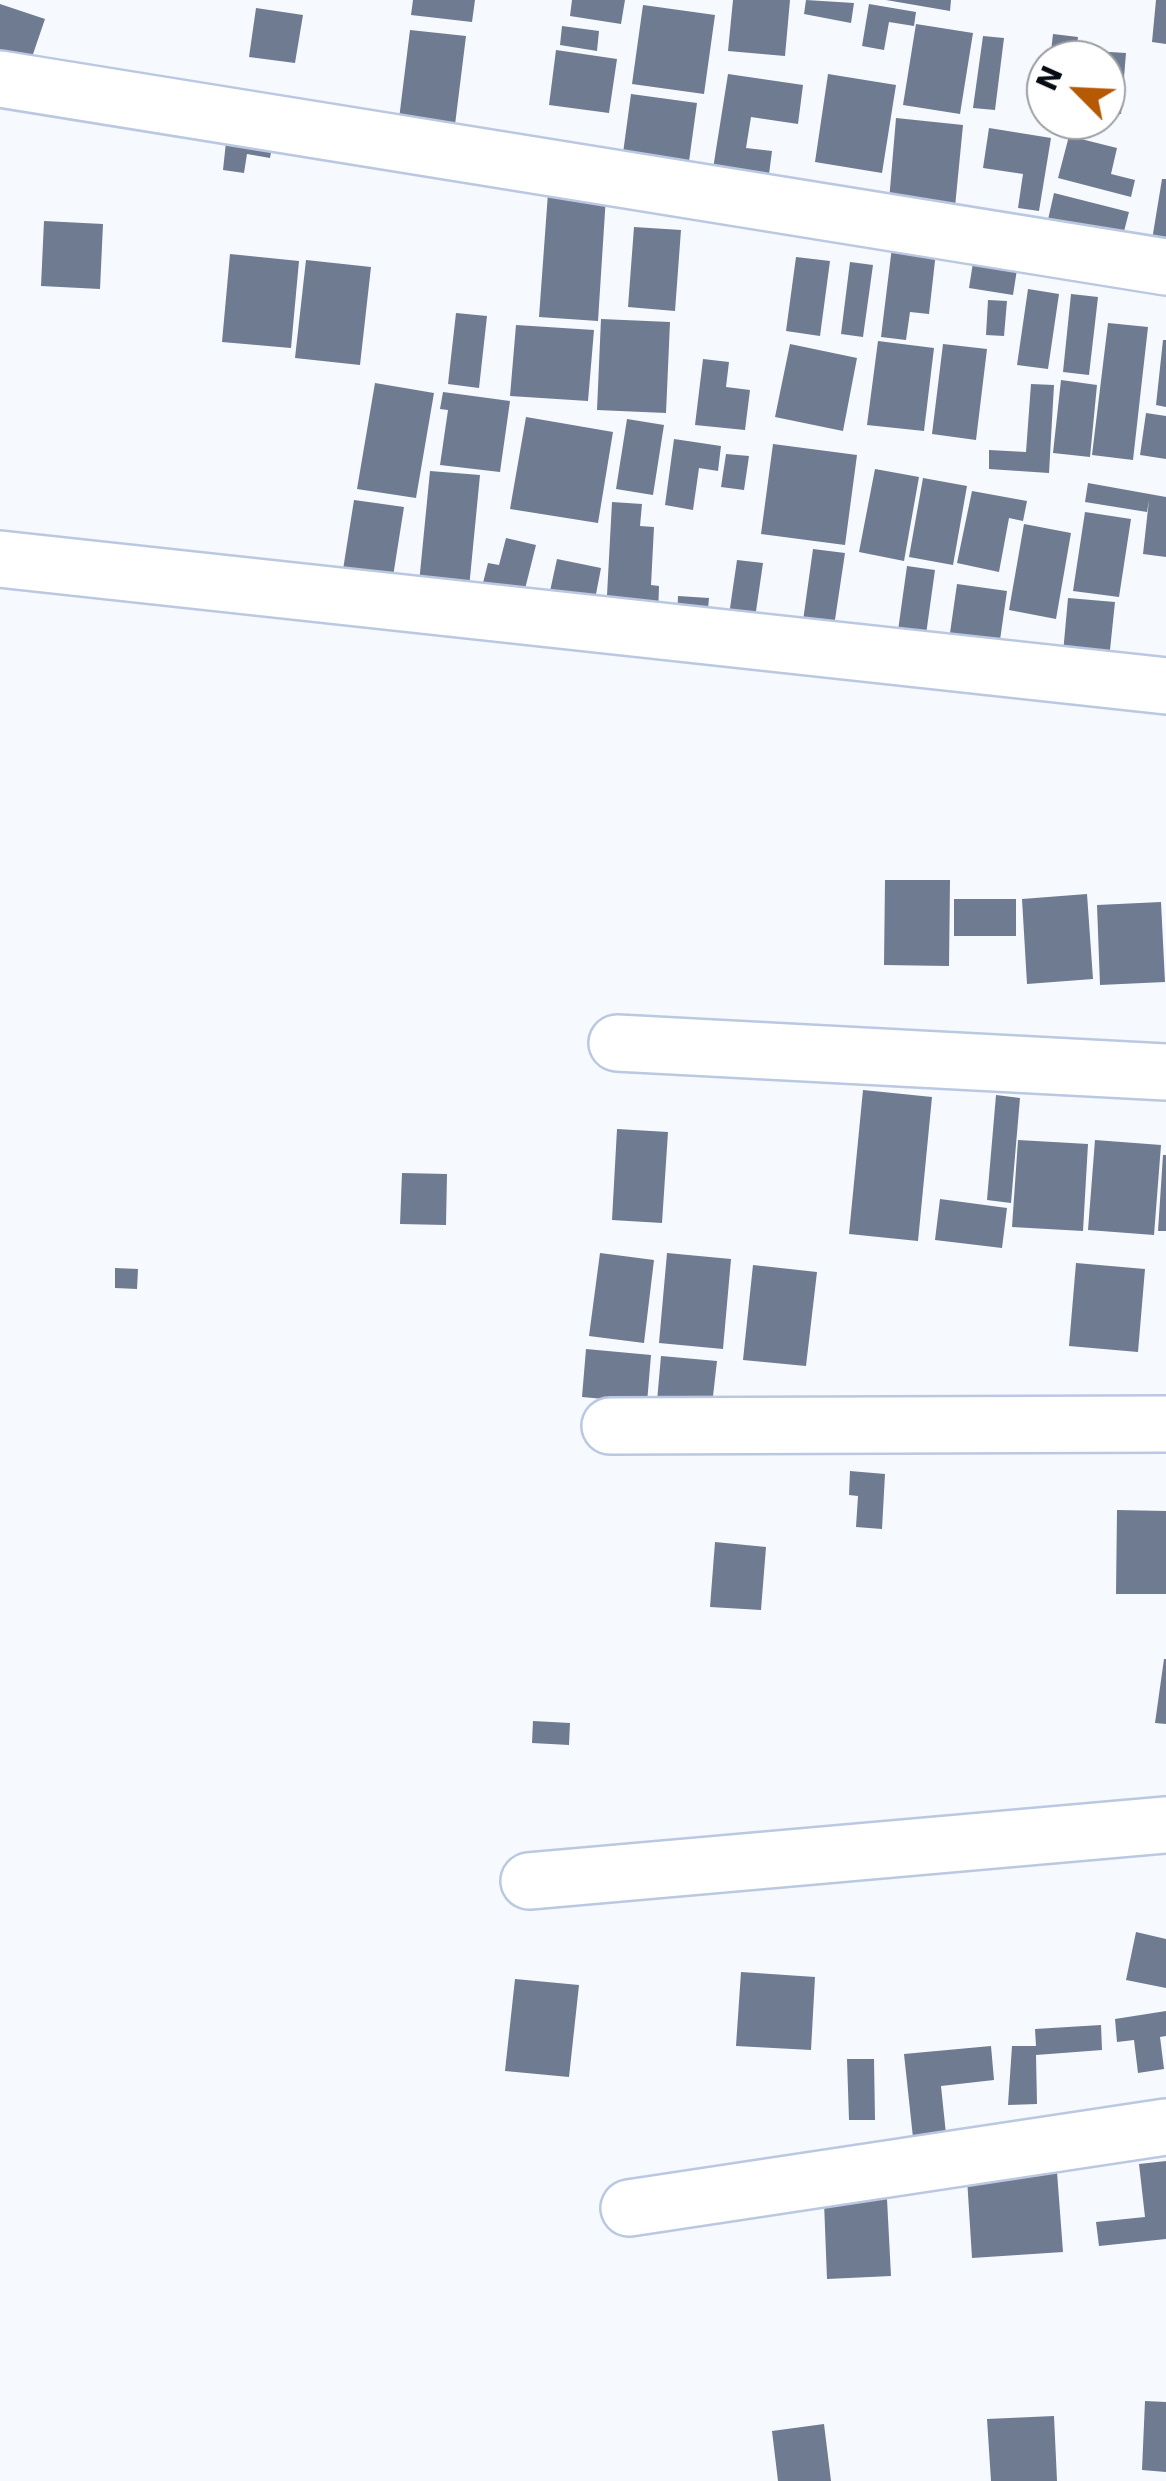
<!DOCTYPE html>
<html>
<head>
<meta charset="utf-8">
<style>
	body { margin:0 }
	#map { position:relative; width:1166px; height:2481px; overflow:hidden; background:#f6f9fe; font-family:"DejaVu Sans",sans-serif }
	canvas { display:block }
	.north { position:absolute; left:1026px; top:40px; width:100px; height:100px; box-sizing:border-box; background:#fff; border:2px solid #9c9da1; border-radius:50%; rotate:294deg; font-size:28px; font-weight:700; line-height:40px; text-align:center; color:#070b13 }
	.north::after { content:''; display:block; margin:auto; width:35px; height:45px; background:#b65905; clip-path:polygon(50% 0,100% 100%,50% 72%,0 100%) }
</style>
</head>
<body>
<div id="map">
<canvas width="1166" height="2481"></canvas>
<div class="north">N</div>
</div>
<script>
const ctx = document.querySelector('canvas').getContext('2d');
ctx.lineJoin = 'round';
function fillPath(path, color) { ctx.fillStyle = color; ctx.fill(path, 'evenodd'); }
const toPath = rows => new Path2D(rows.map(r => 'M' + r).join(''));
function stroke(path, color, width, dash) { ctx.strokeStyle = color; ctx.lineWidth = width; ctx.lineCap = dash ? 'butt' : 'round'; ctx.setLineDash(dash || []); ctx.stroke(path); }
fillPath(toPath([
	[413,0,475,0,472,22,411,15],
	[572,0,625,0,621,24,570,16],
	[733,0,790,0,785,56,728,51],
	[806,0,854,3,851,23,804,14],
	[886,0,951,0,950,11],
	[1156,0,1166,0,1166,44,1152,42],
	[0,4,45,19,31,60,0,50],
	[869,4,916,12,914,26,889,22,884,50,862,46],
	[643,5,715,15,704,94,632,84],
	[256,8,303,15,295,63,249,57],
	[916,24,973,33,960,114,903,105],
	[562,26,599,31,597,51,560,45],
	[410,30,466,36,454,133,398,127],
	[1053,34,1078,37,1075,60,1050,60],
	[983,36,1004,38,995,110,973,108],
	[556,50,617,59,609,113,549,105],
	[1094,51,1126,53,1121,114,1106,112,1106,60,1093,60],
	[728,74,803,85,798,124,751,117,746,148,772,151,768,182,712,175],
	[828,74,896,85,882,173,815,162],
	[1035,80,1046,81,1046,106,1032,104],
	[631,94,697,103,687,176,621,168],
	[896,118,963,125,955,207,889,201],
	[989,128,1051,138,1039,211,1018,208,1023,174,983,168],
	[1069,136,1117,148,1111,174,1135,180,1131,197,1058,178],
	[226,142,272,147,270,158,247,154,244,173,223,170],
	[1162,179,1166,179,1166,248,1151,246],
	[548,193,606,196,598,321,539,317],
	[1054,193,1129,212,1121,243,1047,224],
	[44,221,103,224,100,289,41,286],
	[634,227,681,230,675,311,628,307],
	[892,247,936,252,929,314,910,312,906,340,881,337],
	[230,254,299,261,291,348,222,342],
	[974,256,1018,263,1013,295,969,288],
	[796,257,830,261,820,336,786,331],
	[306,260,371,267,360,365,295,358],
	[850,262,873,265,863,337,841,334],
	[1028,289,1059,294,1048,369,1017,365],
	[1071,294,1098,297,1089,375,1063,372],
	[988,300,1007,301,1004,336,986,335],
	[456,313,487,316,479,388,448,384],
	[601,319,670,322,666,413,597,410],
	[1108,323,1148,327,1133,460,1092,455],
	[516,325,594,330,588,401,510,396],
	[1163,340,1166,340,1166,407,1156,405],
	[878,341,934,348,924,431,867,425],
	[790,344,857,358,843,431,775,417],
	[943,344,987,349,976,440,932,434],
	[703,359,729,362,726,387,750,390,745,430,695,425],
	[1061,380,1097,385,1090,457,1053,453],
	[375,383,434,393,416,498,357,489],
	[1031,384,1054,385,1049,473,989,469,989,450,1026,452],
	[443,392,510,401,500,472,440,465,448,410,440,409],
	[1146,413,1166,416,1166,459,1140,455],
	[526,417,613,432,598,523,510,509],
	[627,419,664,425,653,495,616,489],
	[674,439,721,446,718,471,699,468,693,510,665,505],
	[773,444,857,455,845,545,761,534],
	[726,454,749,456,744,490,721,487],
	[875,469,919,477,904,561,859,552],
	[430,471,480,475,469,588,419,583],
	[923,478,967,486,953,565,909,557],
	[1088,483,1166,497,1166,557,1143,554,1149,500,1147,512,1085,502],
	[972,491,1027,501,1023,521,1009,518,999,572,957,563],
	[354,500,404,507,392,583,342,576],
	[612,502,642,504,640,526,654,527,651,585,659,586,658,617,606,614],
	[1085,512,1131,519,1119,597,1073,591],
	[1024,524,1071,533,1056,619,1009,610],
	[506,538,536,545,522,601,481,591,488,563,499,565],
	[813,549,845,553,833,633,802,628],
	[557,559,601,568,592,615,547,605],
	[737,560,763,563,754,625,728,622],
	[907,566,935,570,924,649,896,645],
	[957,584,1007,591,998,654,948,647],
	[678,596,709,598,707,620,677,618],
	[1068,598,1115,602,1108,669,1062,664],
	[885,880,950,880,949,966,884,965],
	[1087,894,1093,979,1027,984,1022,899],
	[954,899,1016,899,1016,936,954,936],
	[1161,902,1165,982,1100,985,1097,905],
	[863,1090,932,1097,918,1241,849,1234],
	[996,1095,1020,1098,1011,1203,987,1200],
	[617,1129,668,1132,662,1223,612,1220],
	[1018,1140,1088,1144,1083,1231,1012,1227],
	[1095,1140,1161,1145,1154,1235,1088,1230],
	[1163,1155,1166,1155,1166,1231,1158,1231],
	[402,1173,447,1174,446,1225,400,1224],
	[940,1199,1007,1208,1002,1248,935,1240],
	[600,1253,654,1260,644,1343,589,1336],
	[667,1253,731,1259,723,1349,659,1343],
	[1076,1263,1145,1269,1138,1352,1069,1346],
	[753,1265,817,1272,806,1366,743,1360],
	[115,1268,138,1269,137,1289,115,1288],
	[586,1349,651,1355,647,1403,582,1397],
	[661,1356,717,1361,712,1405,657,1401],
	[850,1471,885,1474,882,1529,856,1527,858,1496,849,1495],
	[1117,1510,1166,1511,1166,1594,1116,1594],
	[715,1542,766,1547,761,1610,710,1607],
	[1164,1659,1166,1659,1166,1724,1155,1723],
	[533,1721,570,1723,569,1745,532,1743],
	[1136,1932,1166,1939,1166,1988,1126,1980],
	[741,1972,815,1977,811,2050,736,2046],
	[515,1979,579,1985,569,2077,505,2071],
	[1166,2011,1166,2036,1160,2037,1164,2069,1138,2073,1134,2040,1117,2042,1115,2019],
	[1101,2025,1102,2050,1036,2055,1037,2104,1008,2105,1012,2046,1036,2046,1035,2029],
	[991,2046,994,2080,941,2086,947,2144,914,2147,904,2054],
	[847,2059,874,2059,875,2120,849,2120],
	[1166,2161,1166,2239,1099,2246,1096,2222,1145,2217,1139,2164],
	[1057,2172,1063,2252,972,2258,967,2178],
	[887,2199,891,2276,827,2279,824,2202],
	[1145,2401,1166,2402,1166,2472,1142,2470],
	[1054,2416,1057,2481,991,2481,987,2419],
	[824,2424,831,2481,778,2481,772,2431]
]), '#6f7b91');
const minor = toPath([
	[0,79,1166,267],
	[0,559,1166,686],
	[617,1043,1166,1072],
	[610,1426,1166,1424],
	[529,1881,1166,1825],
	[629,2208,1166,2127]
]);
stroke(minor, '#bbc8e1', 60);
stroke(minor, '#fff', 55);
</script>
</body>
</html>
